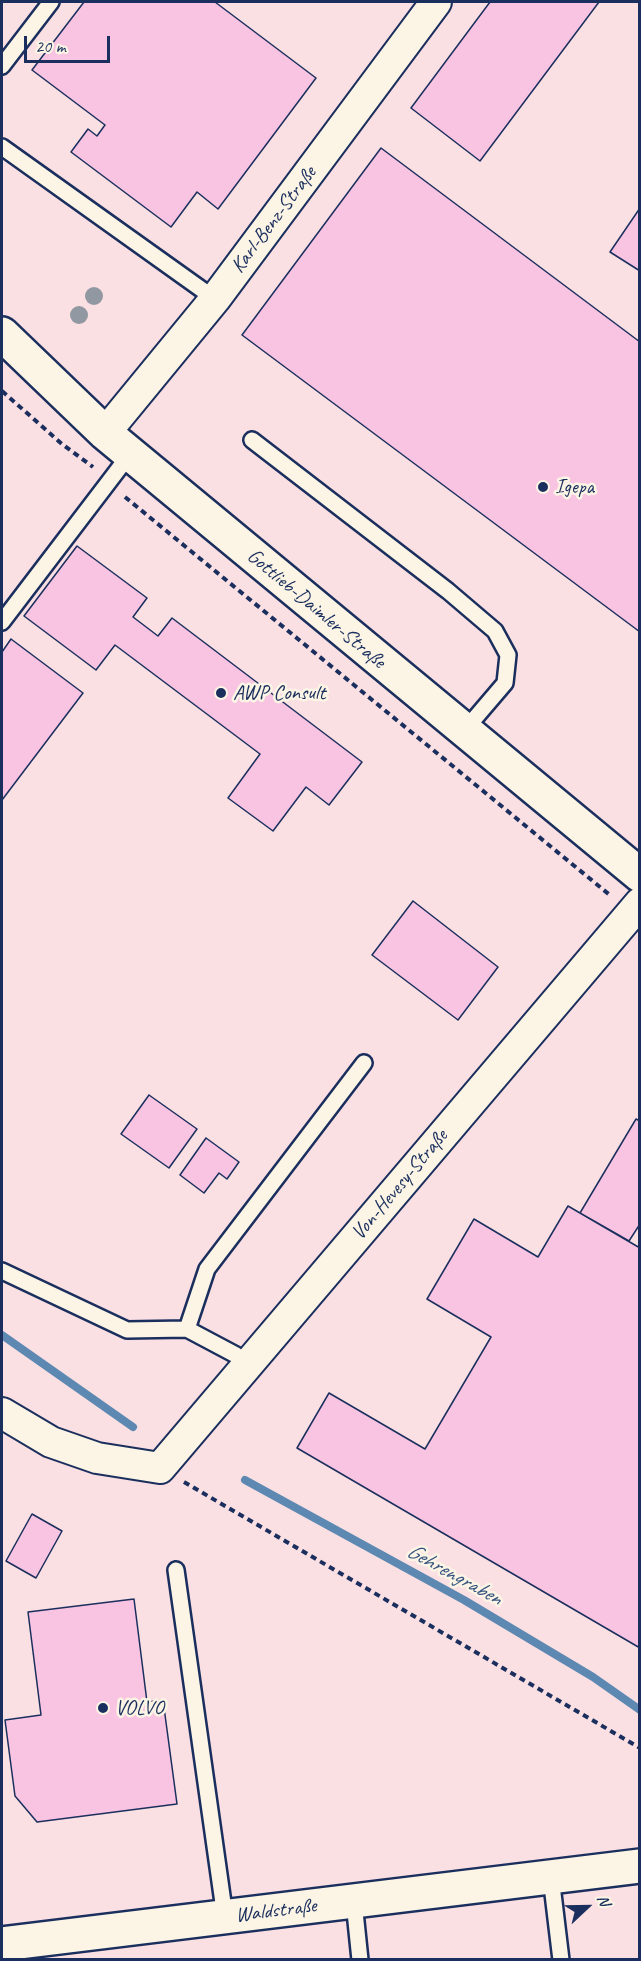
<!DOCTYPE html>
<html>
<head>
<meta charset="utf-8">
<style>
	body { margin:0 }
	#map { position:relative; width:641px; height:1961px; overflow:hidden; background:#fbebe4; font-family:Caveat,sans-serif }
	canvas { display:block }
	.frame { position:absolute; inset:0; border:3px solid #1b2f5e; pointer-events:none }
	.north { position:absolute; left:557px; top:1877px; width:60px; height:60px; -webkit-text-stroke:4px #fcf5e5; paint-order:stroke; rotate:68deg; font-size:16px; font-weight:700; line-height:24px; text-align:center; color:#1b2f5e }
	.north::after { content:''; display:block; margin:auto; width:21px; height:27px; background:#1b2f5e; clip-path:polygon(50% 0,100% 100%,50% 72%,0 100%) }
	.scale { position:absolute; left:24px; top:36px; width:86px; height:27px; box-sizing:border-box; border:3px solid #1b2f5e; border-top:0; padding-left:8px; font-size:18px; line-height:21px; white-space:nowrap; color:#1b2f5e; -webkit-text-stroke:4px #fcf5e5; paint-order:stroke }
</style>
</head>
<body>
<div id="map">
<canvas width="641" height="1961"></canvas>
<div class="frame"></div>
<div class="north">N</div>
<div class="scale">20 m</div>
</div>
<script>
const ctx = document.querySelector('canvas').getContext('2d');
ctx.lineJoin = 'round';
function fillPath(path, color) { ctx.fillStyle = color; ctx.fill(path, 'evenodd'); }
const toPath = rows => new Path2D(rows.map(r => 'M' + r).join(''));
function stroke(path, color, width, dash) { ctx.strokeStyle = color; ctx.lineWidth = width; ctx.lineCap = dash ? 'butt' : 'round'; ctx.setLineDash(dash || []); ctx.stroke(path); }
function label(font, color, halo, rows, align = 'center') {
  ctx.font = font + ' Caveat,sans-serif'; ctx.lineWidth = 5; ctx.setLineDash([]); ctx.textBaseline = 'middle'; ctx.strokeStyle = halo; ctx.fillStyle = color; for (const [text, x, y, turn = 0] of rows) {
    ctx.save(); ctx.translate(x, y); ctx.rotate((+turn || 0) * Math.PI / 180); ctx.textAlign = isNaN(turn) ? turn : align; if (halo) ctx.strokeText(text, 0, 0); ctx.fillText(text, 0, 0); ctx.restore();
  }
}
fillPath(toPath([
	[2,2,639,2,639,1959,2,1959]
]), '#fadfe3');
stroke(toPath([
	[2,1335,133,1427],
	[245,1480,464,1600,593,1677,640,1710]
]), '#5d88b1', 8);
const building = toPath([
	[84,2,215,2,316,78,218,209,197,192,171,227,71,152,88,129,97,136,105,125,32,70,84,2],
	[490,2,599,2,480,161,411,108,490,2],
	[381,148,640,342,640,632,242,335,381,148],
	[640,208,640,271,610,252,640,208],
	[77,546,147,598,133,617,158,636,172,618,362,762,329,805,306,787,273,831,228,798,260,754,115,645,96,670,24,616,77,546],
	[11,639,83,693,2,800,2,652,11,639],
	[413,901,498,967,458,1020,372,955,413,901],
	[149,1095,197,1129,169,1168,121,1134,149,1095],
	[636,1119,640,1121,640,1224,629,1241,580,1213,636,1119],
	[206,1138,239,1162,227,1179,219,1173,204,1193,180,1175,206,1138],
	[568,1206,640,1248,640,1648,297,1448,329,1393,425,1449,491,1337,427,1299,474,1219,538,1257,568,1206],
	[32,1514,62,1531,36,1578,6,1561,32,1514],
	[134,1599,147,1702,163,1700,177,1804,37,1822,15,1796,5,1720,41,1715,28,1612,134,1599]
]);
fillPath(building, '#f8c4e1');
stroke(building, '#1b2f5e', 1.5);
const lane = toPath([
	[2,66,51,2],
	[2,147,215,299],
	[252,440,448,591,495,631,508,655,505,683,464,731],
	[2,622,130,454],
	[2,1271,127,1330,187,1329,236,1355,248,1365],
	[187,1329,207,1269,364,1063],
	[176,1570,225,1917],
	[551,1877,561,1960],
	[354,1902,360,1960]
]);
const street = toPath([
	[105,433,215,299,436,2],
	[2,1413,51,1442,97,1458,160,1468,640,903]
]);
const secondary = toPath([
	[2,334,105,433,640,875],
	[2,1944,640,1866]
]);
stroke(lane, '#1b2f5e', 20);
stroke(street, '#1b2f5e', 34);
stroke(secondary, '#1b2f5e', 38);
stroke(toPath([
	[2,391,62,444,93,467],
	[125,497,611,896],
	[184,1482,640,1748]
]), '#1b2f5e', 4, [6, 4.5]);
stroke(lane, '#fcf5e5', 15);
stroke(street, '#fcf5e5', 30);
stroke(secondary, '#fcf5e5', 33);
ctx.fillStyle = '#9298a1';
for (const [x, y] of [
	[94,296],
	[79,315]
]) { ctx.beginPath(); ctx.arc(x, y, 9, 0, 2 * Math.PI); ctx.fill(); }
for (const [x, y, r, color] of [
	[543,487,6,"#1b2f5e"],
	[221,693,6,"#1b2f5e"],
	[103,1708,6,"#1b2f5e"]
]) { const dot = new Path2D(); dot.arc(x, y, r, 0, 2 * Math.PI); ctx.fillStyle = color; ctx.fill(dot); stroke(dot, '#fcf5e5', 2); }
label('21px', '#1b2f5e', '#fcf5e5', [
	["Karl-Benz-Straße",274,220,-53],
	["Gottlieb-Daimler-Straße",316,609,40],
	["Von-Hevesy-Straße",400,1185,-50],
	["Waldstraße",276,1911,-7]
]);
label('21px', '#1b2f5e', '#fcf5e5', [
	["Igepa",555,487],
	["AWP Consult",233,693],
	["VOLVO",115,1708]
], 'left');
label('italic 22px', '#365481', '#fcf5e5', [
	["Gehrengraben",454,1575,29]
]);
</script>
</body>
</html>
